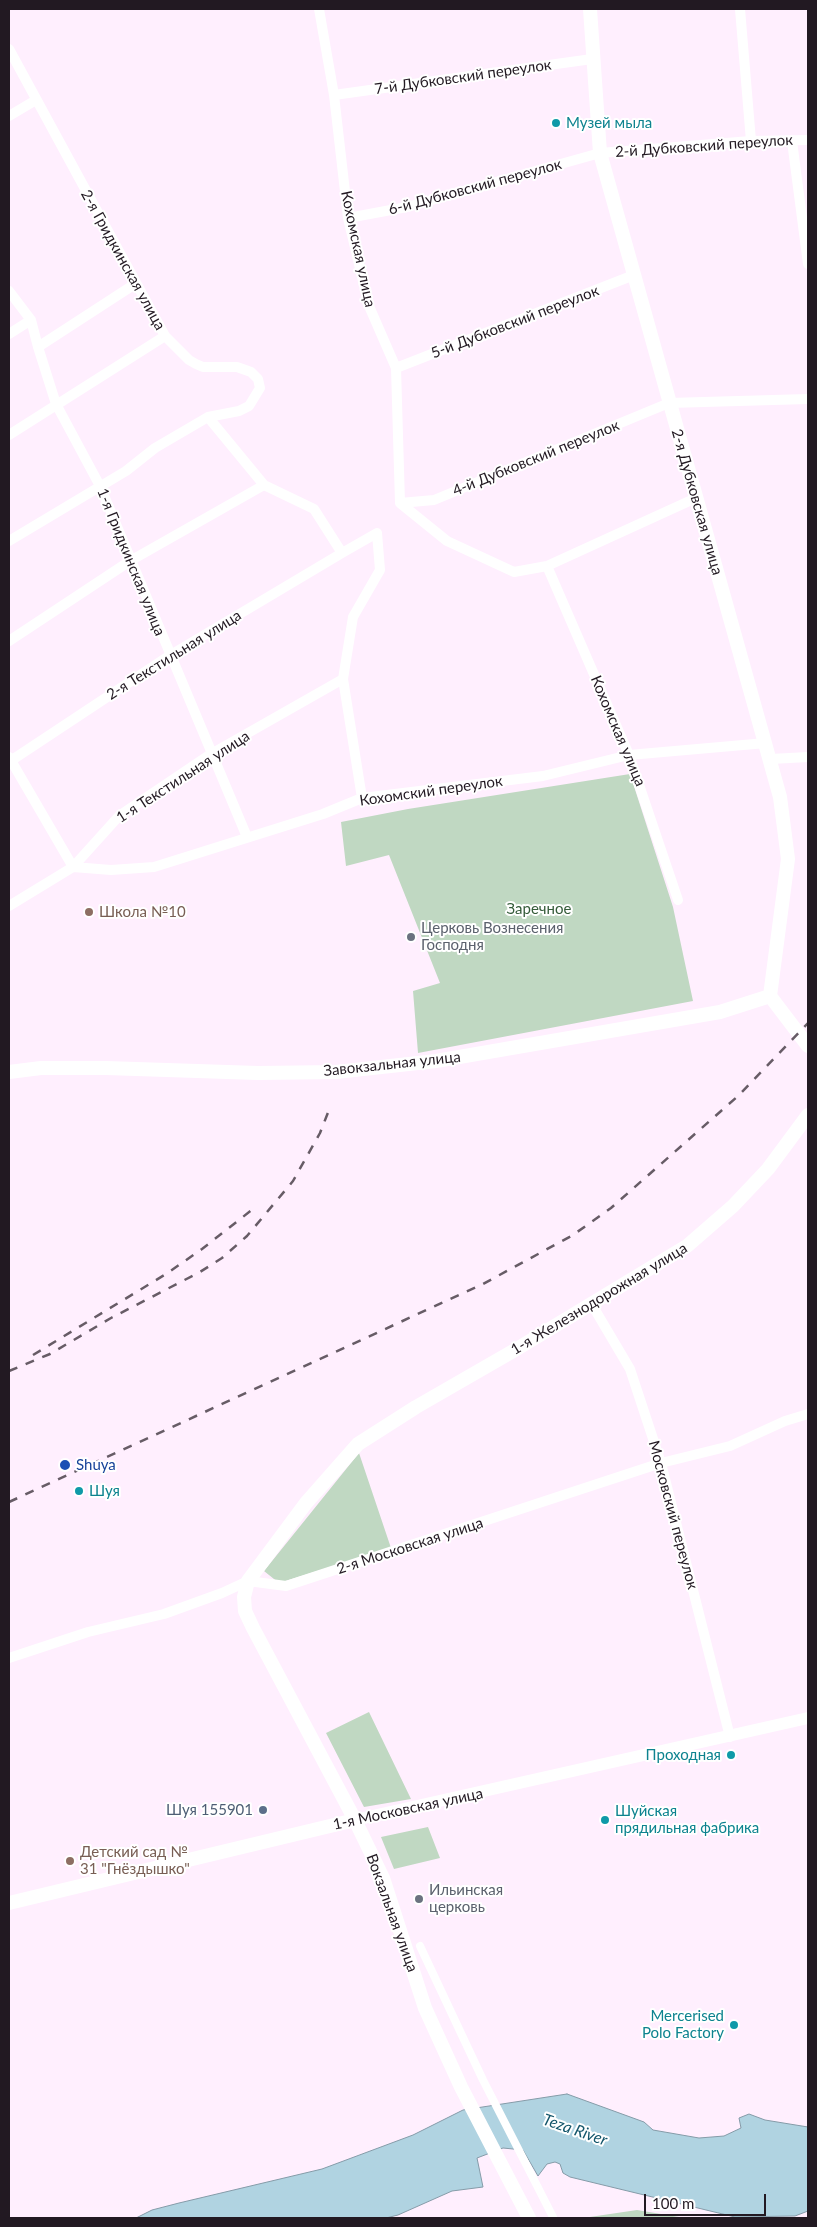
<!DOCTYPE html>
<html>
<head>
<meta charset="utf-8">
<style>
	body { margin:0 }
	#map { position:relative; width:817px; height:2227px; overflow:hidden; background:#ffeffe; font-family:Lato,sans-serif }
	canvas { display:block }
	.frame { position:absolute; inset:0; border:10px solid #221922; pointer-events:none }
	.scale { position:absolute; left:644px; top:2194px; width:122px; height:22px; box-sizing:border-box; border:2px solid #221922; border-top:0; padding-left:6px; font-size:15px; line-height:18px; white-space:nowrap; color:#221922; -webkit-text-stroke:4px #fff; paint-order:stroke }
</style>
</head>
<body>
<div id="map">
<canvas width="817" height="2227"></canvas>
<div class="frame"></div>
<div class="scale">100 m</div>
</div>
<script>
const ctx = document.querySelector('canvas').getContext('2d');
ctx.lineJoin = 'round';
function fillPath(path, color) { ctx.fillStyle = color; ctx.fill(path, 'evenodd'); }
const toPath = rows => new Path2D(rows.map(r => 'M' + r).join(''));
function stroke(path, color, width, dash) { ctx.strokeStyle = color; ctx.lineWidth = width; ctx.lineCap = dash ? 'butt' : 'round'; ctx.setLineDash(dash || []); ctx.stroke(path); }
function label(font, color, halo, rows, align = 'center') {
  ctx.font = font + ' Lato,sans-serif'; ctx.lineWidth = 4; ctx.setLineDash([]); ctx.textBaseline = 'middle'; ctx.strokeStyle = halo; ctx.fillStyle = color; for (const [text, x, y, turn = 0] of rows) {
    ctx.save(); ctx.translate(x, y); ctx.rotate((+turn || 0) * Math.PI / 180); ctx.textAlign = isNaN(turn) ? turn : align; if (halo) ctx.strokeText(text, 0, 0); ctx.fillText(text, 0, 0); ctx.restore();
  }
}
fillPath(toPath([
	[630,774,673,907,693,1001,418,1053,413,991,440,983,389,855,346,866,341,822,408,809],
	[359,1453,391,1548,279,1583,264,1571],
	[369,1712,411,1799,364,1807,326,1733],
	[428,1827,440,1858,394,1869,381,1837],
	[637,2210,685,2218,583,2218]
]), '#c0d8c2');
const water = toPath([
	[567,2094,644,2122,653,2130,699,2138,724,2136,741,2128,739,2118,749,2114,765,2120,808,2127,808,2211,795,2216,735,2217,570,2177,563,2173,560,2164,555,2162,547,2164,538,2176,523,2150,503,2148,477,2158,483,2187,452,2191,398,2215,386,2218,136,2218,152,2210,179,2203,322,2169,413,2135,463,2110,567,2094]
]);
fillPath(water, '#b0d3e1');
stroke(water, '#859ba8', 1);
stroke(toPath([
	[420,1946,483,2080,553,2217]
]), '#fff', 8);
stroke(toPath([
	[319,9,334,95,348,218,369,306,396,368,400,503,447,541,514,572,547,566,696,498],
	[740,9,751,141],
	[9,49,165,336,189,360,196,364,203,367,237,367,251,372,258,379,260,388,249,406,239,411,208,417,264,485,314,509,342,553,377,533,380,570,353,617,343,679,362,798],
	[334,95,592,59],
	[9,116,36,100],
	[792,141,808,264],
	[348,218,407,207,600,153,751,141,808,140],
	[9,291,31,320,38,347,56,404,100,486,247,837],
	[9,334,31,320],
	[38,347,135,284],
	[396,368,634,275],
	[9,435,165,336],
	[400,503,434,500,669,403,808,399],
	[9,541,126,471,155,448,208,417],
	[547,566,629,755,678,900],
	[9,641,130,561,264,485],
	[9,757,73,867,111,870,154,867,323,814,362,798,543,776,629,755,766,743],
	[771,759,808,757],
	[9,762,169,656,342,553],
	[9,906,73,867,119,816,211,754,343,679],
	[591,1303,630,1369,661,1463,730,1737],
	[9,1658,88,1632,164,1614,222,1593,248,1581,286,1586,661,1463,730,1446,785,1421,808,1414]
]), '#fff', 10);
stroke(toPath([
	[355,1820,808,1718]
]), '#fff', 12);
stroke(toPath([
	[590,9,600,153,780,797,788,859,770,996],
	[770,996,808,1046],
	[9,1072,41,1068,106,1068,258,1073,336,1072,436,1061,720,1012,770,996],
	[9,1903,355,1820],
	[529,2218,461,2087,425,2008,383,1878,355,1820,253,1628,245,1611,244,1597,248,1581,306,1503,358,1444,416,1407,515,1350,687,1246,733,1206,768,1169,808,1115]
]), '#fff', 14);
stroke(toPath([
	[33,1355,166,1274,202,1249,253,1209],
	[9,1371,50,1354,111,1318,200,1272,222,1258,247,1236,293,1181,320,1133,329,1110],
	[9,1502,483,1284,573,1235,611,1208,738,1096,808,1023]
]), '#675c66', 2.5, [9, 9]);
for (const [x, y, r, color] of [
	[556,123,5,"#0f9aa8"],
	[89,912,5,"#8d6e63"],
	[411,937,5,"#6b7280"],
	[65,1465,6,"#1a4fb4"],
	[79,1491,5,"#0f9aa8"],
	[731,1755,5,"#0f9aa8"],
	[263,1810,5,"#5c6f8a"],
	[605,1820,5,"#0f9aa8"],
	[70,1861,5,"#8d6e63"],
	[419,1899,5,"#6b7280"],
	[734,2025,5,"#0f9aa8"]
]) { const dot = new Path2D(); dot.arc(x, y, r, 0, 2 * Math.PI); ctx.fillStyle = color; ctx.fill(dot); stroke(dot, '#fff', 2); }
label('15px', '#221922', '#fff', [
	["7-й Дубковский переулок",463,77,-8],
	["2-й Дубковский переулок",704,146,-4],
	["6-й Дубковский переулок",475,187,-15],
	["Кохомская улица",358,249,78],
	["2-я Гридкинская улица",123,260,61],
	["5-й Дубковский переулок",515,322,-21],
	["4-й Дубковский переулок",536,458,-22],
	["2-я Дубковская улица",697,502,74],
	["1-я Гридкинская улица",131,562,68],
	["2-я Текстильная улица",174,655,-32],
	["Кохомская улица",618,731,67],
	["1-я Текстильная улица",183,777,-33],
	["Кохомский переулок",431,791,-8],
	["Завокзальная улица",392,1064,-6],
	["1-я Железнодорожная улица",599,1299,-31],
	["Московский переулок",673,1515,75],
	["2-я Московская улица",410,1546,-18],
	["1-я Московская улица",408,1809,-12],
	["Вокзальная улица",392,1913,70]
]);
label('15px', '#0d838f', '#fff', [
	["Музей мыла",566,123],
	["Шуя",89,1491],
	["Проходная",721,1755,"right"],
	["Шуйская",615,1811],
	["прядильная фабрика",615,1828],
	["Mercerised",724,2016,"right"],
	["Polo Factory",724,2033,"right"]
], 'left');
label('15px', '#345b39', '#fff', [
	["Заречное",539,909]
]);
label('15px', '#785e54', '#fff', [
	["Школа №10",99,912],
	["Детский сад №",80,1852],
	["31 \"Гнёздышко\"",80,1869]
], 'left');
label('15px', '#5b616d', '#fff', [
	["Церковь Вознесения",421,928],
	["Господня",421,945],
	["Ильинская",429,1890],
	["церковь",429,1907]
], 'left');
label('15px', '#164399', '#fff', [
	["Shuya",76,1465]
], 'left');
label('15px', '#4e5e75', '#fff', [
	["Шуя 155901",253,1810]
], 'right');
label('italic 16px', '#14566b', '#fff', [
	["Teza River",575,2130,19]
]);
</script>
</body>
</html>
